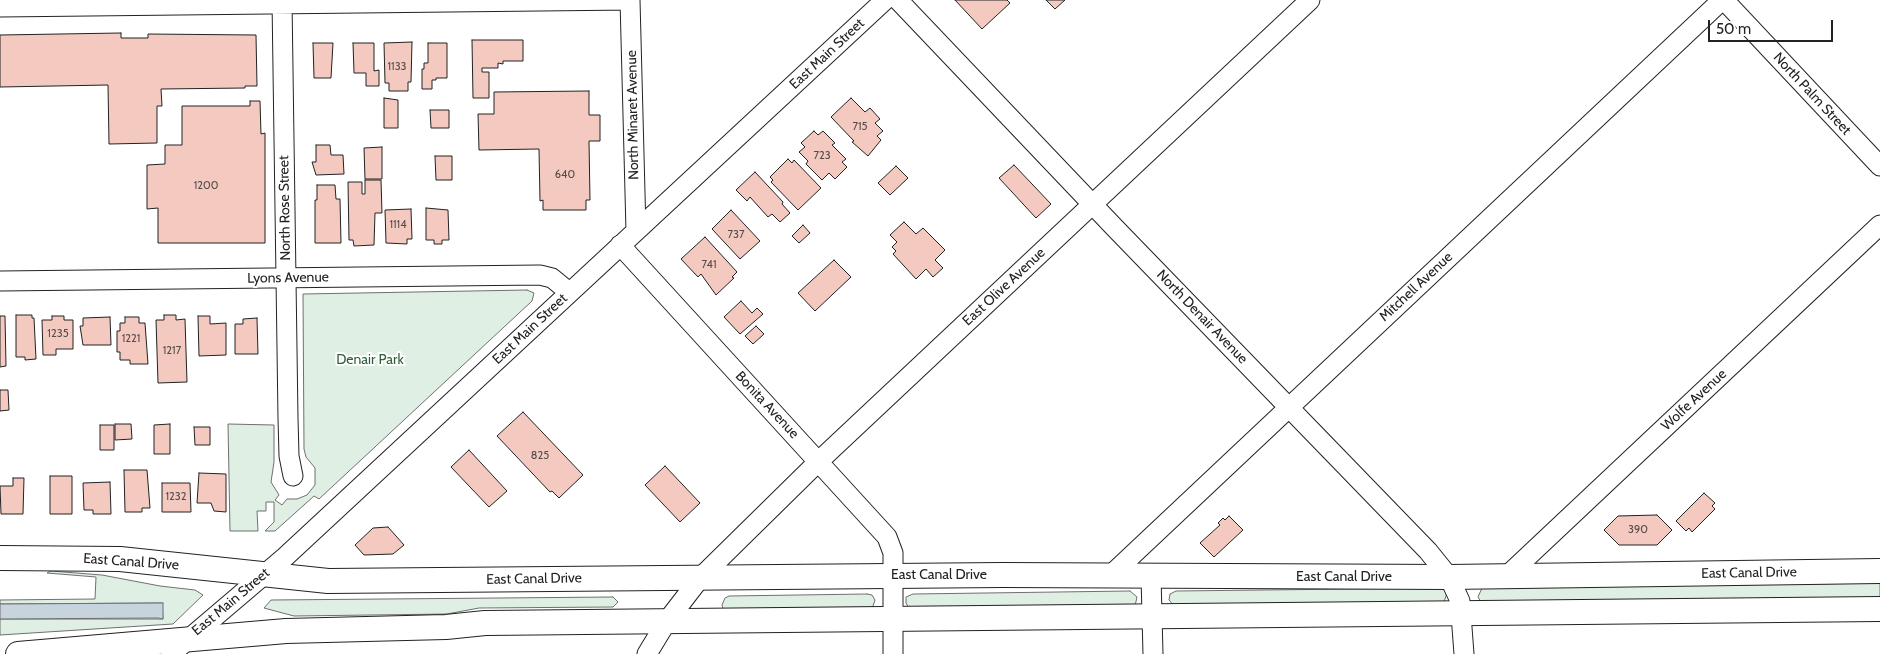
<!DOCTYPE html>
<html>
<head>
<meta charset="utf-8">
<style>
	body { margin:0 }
	#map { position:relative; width:1880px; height:654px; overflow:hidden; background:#fff; font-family:Cabin,sans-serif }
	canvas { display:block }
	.scale { position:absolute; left:1708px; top:20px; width:125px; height:22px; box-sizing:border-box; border:2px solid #222; border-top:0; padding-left:6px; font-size:15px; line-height:18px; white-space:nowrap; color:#222; -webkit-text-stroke:4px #fff; paint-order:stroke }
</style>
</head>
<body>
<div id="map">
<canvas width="1880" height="654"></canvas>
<div class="scale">50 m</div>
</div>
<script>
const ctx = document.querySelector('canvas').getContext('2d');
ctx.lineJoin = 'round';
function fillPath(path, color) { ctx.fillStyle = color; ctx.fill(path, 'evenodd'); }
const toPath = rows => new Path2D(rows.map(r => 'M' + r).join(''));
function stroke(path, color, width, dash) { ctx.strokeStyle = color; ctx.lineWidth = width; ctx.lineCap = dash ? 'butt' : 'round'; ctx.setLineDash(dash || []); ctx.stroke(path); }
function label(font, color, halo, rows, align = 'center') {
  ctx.font = font + ' Cabin,sans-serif'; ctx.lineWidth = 4; ctx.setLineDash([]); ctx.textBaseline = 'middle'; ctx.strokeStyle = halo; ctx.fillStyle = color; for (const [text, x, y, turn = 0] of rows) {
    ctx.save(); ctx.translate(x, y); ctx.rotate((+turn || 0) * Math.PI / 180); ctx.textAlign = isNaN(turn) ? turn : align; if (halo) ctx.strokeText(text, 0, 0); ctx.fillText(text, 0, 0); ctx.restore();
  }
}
const green = toPath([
	[527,290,534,293,532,301,319,499,314,496,275,531,265,531,274,522,274,502,266,502,266,511,257,511,258,531,230,531,228,424,274,425,274,462,271,482,279,495,275,500,282,505,287,499,297,499,307,495,315,485,315,468,306,457,304,449,303,294,527,290],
	[51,571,102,575,160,586,195,590,203,595,173,624,0,635,0,619,163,619,162,603,0,604,0,600,95,599,96,577,47,573,51,571],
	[1880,583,1880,598,1481,602,1478,597,1482,588,1880,583],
	[1439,588,1444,589,1447,593,1444,602,1174,606,1169,600,1170,594,1176,591,1439,588],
	[1130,591,1137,597,1135,606,909,608,906,603,906,597,913,594,1130,591],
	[867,594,872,595,875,600,872,609,723,609,722,605,725,598,729,596,867,594],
	[613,597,618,602,613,607,479,608,447,614,294,616,264,608,271,600,613,597]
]);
fillPath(green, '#e0efe3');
stroke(green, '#6f6f6f', 1);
const water = toPath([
	[163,603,163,619,158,618,0,619,0,604,163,603]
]);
fillPath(water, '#c7d3dd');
stroke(water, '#6f6f6f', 1);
const building = toPath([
	[955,0,1007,0,1010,3,982,29,955,0],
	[1046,0,1065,0,1055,9,1046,0],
	[121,33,121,38,148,38,148,34,256,35,257,86,245,86,245,88,161,89,162,106,157,106,157,143,109,144,108,85,0,87,0,35,121,33],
	[472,40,523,40,523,61,503,61,503,64,498,63,498,68,482,68,482,72,489,72,489,98,473,98,472,40],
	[412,42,411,82,408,82,408,91,389,91,389,83,385,83,384,43,412,42],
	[313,43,333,43,331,78,314,78,313,43],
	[353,43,374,43,374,71,379,70,379,86,366,86,366,73,354,73,353,43],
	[428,43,447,43,447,78,436,78,436,80,432,80,432,89,422,89,422,69,424,69,424,63,428,63,428,43],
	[589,91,589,115,600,115,600,141,589,141,590,200,586,200,586,210,543,210,543,200,540,201,539,149,479,150,478,114,494,114,494,92,589,91],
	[384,98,398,100,398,128,384,128,384,98],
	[851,98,865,112,870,108,880,119,875,123,883,131,877,136,881,140,868,156,852,142,854,141,831,117,851,98],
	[250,101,260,101,261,134,265,133,265,243,158,243,158,208,147,209,147,165,165,164,165,145,182,145,182,106,250,106,250,101],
	[430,110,449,110,449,128,431,128,430,110],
	[814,131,818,135,823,131,835,143,832,145,846,159,842,162,847,167,835,179,829,173,822,180,806,164,808,161,799,152,805,147,801,143,814,131],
	[316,145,330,145,331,155,343,155,344,174,316,175,312,162,316,162,316,145],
	[382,147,382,179,365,179,364,148,382,147],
	[435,156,452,156,452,180,436,180,435,156],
	[788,159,792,163,794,160,821,188,798,210,771,182,773,180,770,177,788,159],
	[1014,165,1051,204,1036,218,999,178,1014,165],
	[896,166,908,178,890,195,878,183,896,166],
	[755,172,783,202,782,204,790,213,780,222,772,214,768,217,750,197,747,201,736,190,755,172],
	[365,180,381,180,382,213,375,213,374,245,354,246,353,240,349,240,348,182,362,182,362,194,365,194,365,180],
	[317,185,335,185,336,199,340,199,341,243,315,243,315,200,317,200,317,185],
	[426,208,448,210,449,240,442,240,442,244,434,244,434,240,426,240,426,208],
	[411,209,412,239,407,239,407,244,386,243,385,210,411,209],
	[731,210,760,241,740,259,712,229,731,210],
	[904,222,916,234,923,228,945,250,935,260,943,268,933,277,926,269,916,279,893,254,896,251,892,247,897,242,890,235,904,222],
	[803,225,810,233,799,243,792,236,803,225],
	[705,237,737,272,732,277,734,278,716,295,701,274,698,277,681,259,705,237],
	[834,260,851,277,815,311,798,293,834,260],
	[741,301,752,313,757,308,763,314,740,334,724,317,741,301],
	[16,315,32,315,32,318,34,318,36,359,25,360,25,357,16,357,16,315],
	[164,315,176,315,176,320,185,319,187,382,158,383,156,320,164,320,164,315],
	[0,316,5,316,6,366,0,367,0,316],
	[52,316,64,316,64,320,73,320,73,349,56,349,56,355,43,355,42,320,52,320,52,316],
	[198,316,210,316,210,324,226,323,226,355,199,356,198,316],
	[110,317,111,345,83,345,80,326,83,326,83,318,110,317],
	[125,317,139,317,139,323,145,323,148,364,130,364,130,360,120,360,120,352,117,352,117,331,120,331,120,323,125,323,125,317],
	[257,318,258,354,235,354,235,324,243,324,243,319,257,318],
	[756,326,764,334,753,344,745,336,756,326],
	[0,390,8,390,9,410,0,411,0,390],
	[523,412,583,475,559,498,552,491,550,492,497,436,523,412],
	[115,424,131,424,132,439,115,440,115,424],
	[170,424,170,454,154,454,154,425,170,424],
	[100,425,114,425,114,450,100,450,100,425],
	[194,427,210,427,210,445,195,445,194,427],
	[469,450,507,491,489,507,451,467,469,450],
	[665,466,700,503,680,522,645,485,665,466],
	[124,470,147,470,150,508,142,508,142,512,125,512,124,470],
	[199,473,226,474,226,512,214,511,211,503,197,503,199,473],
	[50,476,72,476,72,514,50,514,50,476],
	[13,478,24,478,23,514,1,514,0,486,13,486,13,478],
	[110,482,111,514,93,514,93,510,84,510,83,483,110,482],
	[162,483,190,483,191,512,162,512,162,483],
	[1704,493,1715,503,1712,506,1715,509,1692,532,1689,528,1686,531,1676,521,1704,493],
	[1657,515,1672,530,1657,545,1619,545,1604,530,1618,516,1657,515],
	[1229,516,1243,530,1214,557,1200,543,1220,525,1218,523,1223,518,1225,520,1229,516],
	[388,527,404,545,393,554,364,555,355,545,373,528,388,527]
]);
fillPath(building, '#f3c9c0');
stroke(building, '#222', 1);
const minor = toPath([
	[282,0,288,418,289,456,293,476],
	[898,0,1114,227,1428,551,1449,577,1460,601,1464,654],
	[1724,0,1880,166],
	[0,7,630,0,636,231],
	[620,245,887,537,893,553,893,654],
	[0,281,540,275,552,278,569,292],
	[1111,575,1722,0],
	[1508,575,1880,225],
	[1151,576,1153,654],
	[171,654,285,557,885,0],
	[647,654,667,621,701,577,819,461,1310,0]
]);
const major = toPath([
	[0,558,120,559,328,581,1002,575,1449,577,1880,571],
	[18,654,286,631,446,627,485,623,1880,609]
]);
stroke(minor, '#222', 21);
stroke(major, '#222', 26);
stroke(minor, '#fff', 19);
stroke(major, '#fff', 24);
label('11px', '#564c4a', null, [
	["1133",397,67],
	["715",860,127],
	["723",822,156],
	["640",565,175],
	["1200",206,186],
	["1114",398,225],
	["737",736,235],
	["741",709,265],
	["1235",58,334],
	["1221",131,339],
	["1217",172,351],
	["825",540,456],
	["1232",176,497],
	["390",1638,530]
]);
label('14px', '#222', '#fff', [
	["East Main Street",827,54,-43],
	["North Palm Street",1812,94,47],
	["North Minaret Avenue",633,115,-91],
	["North Rose Street",285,208,-91],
	["Lyons Avenue",288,278,-1],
	["East Olive Avenue",1004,287,-43],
	["Mitchell Avenue",1416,287,-43],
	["North Denair Avenue",1202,317,46],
	["East Main Street",530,329,-43],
	["Wolfe Avenue",1694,400,-43],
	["Bonita Avenue",767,405,47],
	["East Canal Drive",131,562,4],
	["East Canal Drive",1749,573,-1],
	["East Canal Drive",939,575],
	["East Canal Drive",1344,577],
	["East Canal Drive",534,579,-1],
	["East Main Street",231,602,-40]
]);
label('14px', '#2f5e38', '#fff', [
	["Denair Park",370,360]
]);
</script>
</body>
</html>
